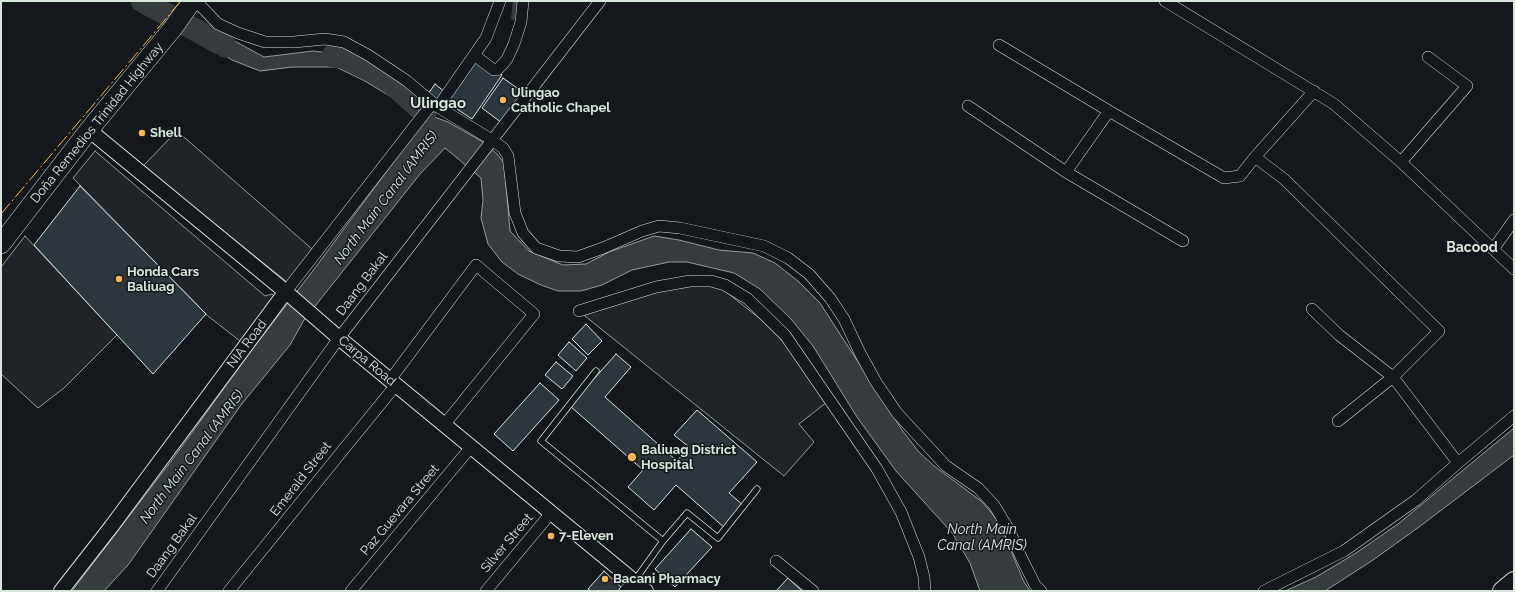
<!DOCTYPE html>
<html>
<head>
<meta charset="utf-8">
<style>
	body { margin:0 }
	#map { position:relative; width:1515px; height:592px; overflow:hidden; background:#14181c; font-family:Raleway,sans-serif }
	canvas { display:block }
	.frame { position:absolute; inset:0; border:2px solid #d8e6dc; pointer-events:none }
</style>
</head>
<body>
<div id="map">
<canvas width="1515" height="592"></canvas>
<div class="frame"></div>
</div>
<script>
const ctx = document.querySelector('canvas').getContext('2d');
ctx.lineJoin = 'round';
function fillPath(path, color) { ctx.fillStyle = color; ctx.fill(path, 'evenodd'); }
const toPath = rows => new Path2D(rows.map(r => 'M' + r).join(''));
function stroke(path, color, width, dash) { ctx.strokeStyle = color; ctx.lineWidth = width; ctx.lineCap = dash ? 'butt' : 'round'; ctx.setLineDash(dash || []); ctx.stroke(path); }
function label(font, color, halo, rows, align = 'center') {
  ctx.font = font + ' Raleway,sans-serif'; ctx.lineWidth = 3; ctx.setLineDash([]); ctx.textBaseline = 'middle'; ctx.strokeStyle = halo; ctx.fillStyle = color; for (const [text, x, y, turn = 0] of rows) {
    ctx.save(); ctx.translate(x, y); ctx.rotate((+turn || 0) * Math.PI / 180); ctx.textAlign = isNaN(turn) ? turn : align; if (halo) ctx.strokeText(text, 0, 0); ctx.fillText(text, 0, 0); ctx.restore();
  }
}
const green = toPath([
	[177,131,312,249,287,282,143,166,177,131],
	[95,151,265,296,272,294,275,297,240,341,208,316,73,178,95,151],
	[25,236,117,335,64,388,38,408,1,374,1,267,25,236],
	[715,283,759,318,803,361,827,402,799,424,814,442,784,476,585,316,589,305,632,291,715,283]
]);
fillPath(green, '#202428');
stroke(green, '#939e99', 1);
const water = toPath([
	[203,24,264,57,313,51,346,55,408,96,429,115,448,122,483,142,497,154,504,163,510,231,529,251,563,265,586,264,609,252,654,236,679,240,719,250,753,253,775,263,798,281,820,303,902,430,918,451,934,466,981,501,990,511,1000,524,1023,580,1030,591,980,591,970,563,953,534,896,471,857,417,813,346,791,319,760,289,734,273,687,262,669,262,632,270,602,285,581,291,558,291,541,285,518,274,502,262,488,244,481,218,483,200,481,178,445,148,420,174,304,320,290,345,241,405,128,565,104,591,72,591,175,456,254,347,315,268,424,121,415,111,363,80,336,67,292,67,260,71,232,60,194,35,203,24],
	[1514,428,1514,455,1419,527,1373,560,1325,591,1285,591,1316,577,1356,553,1398,524,1514,428]
]);
fillPath(water, '#363b3e');
stroke(water, '#939e99', 1);
stroke(toPath([
	[513,18,515,1]
]), '#363b3e', 4);
stroke(toPath([
	[142,1,225,46],
	[333,56,343,57,386,78,425,113]
]), '#363b3e', 23);
const building = toPath([
	[474,57,502,75,472,119,445,101,474,57],
	[503,78,524,93,502,123,482,108,503,78],
	[435,84,445,92,438,102,428,94,435,84],
	[80,186,206,314,153,374,34,245,80,186],
	[586,324,602,341,588,355,572,339,586,324],
	[569,342,587,358,576,371,558,355,569,342],
	[616,354,631,367,605,397,677,461,689,447,674,435,697,410,757,462,729,493,745,507,726,529,676,485,654,510,628,487,643,470,570,406,616,354],
	[556,362,573,376,562,389,545,375,556,362],
	[540,383,559,400,513,451,494,434,540,383],
	[691,529,712,547,675,587,655,569,691,529],
	[604,571,621,587,618,591,591,591,588,589,604,571],
	[788,578,802,591,776,591,788,578]
]);
fillPath(building, '#2c363c');
stroke(building, '#d8e6dc', 1);
const service = toPath([
	[596,371,541,441,663,541],
	[635,580,663,541,687,513,718,538,757,489]
]);
const minor = toPath([
	[196,1,218,24,238,33,265,42,294,42,325,39,344,42,368,55,407,81,438,107,492,140,503,148,508,156,515,213,523,233,536,248,559,256,578,257,603,248,642,231,659,226,680,228,764,246,788,258,809,274,830,298,844,319,861,355,876,382,897,413,946,466,978,488,994,505,1009,530,1022,559,1035,585,1041,591],
	[1165,1,1334,104,1401,162,1514,269],
	[999,45,1109,111],
	[474,55,494,70,497,70,502,65,507,59,514,44,521,22,523,1],
	[968,106,1066,172],
	[1255,157,1284,179,1439,331,1393,377,1338,421],
	[1401,162,1467,86,1428,57],
	[1183,241,1066,172,1109,111,1224,178,1240,176,1255,157,1314,91],
	[1494,248,1514,220],
	[287,290,431,105,438,107,486,38,500,1],
	[1312,309,1339,335,1393,377,1458,463,1514,416],
	[579,311,656,287,690,281,711,281,725,285,748,299,785,335,877,469,901,512,919,557,924,577,925,591],
	[390,380,476,265,534,314,444,425],
	[776,561,813,591],
	[157,591,339,338,600,1],
	[229,591,343,450,396,385],
	[351,591,471,447],
	[486,591,551,513],
	[625,591,634,581],
	[1264,591,1344,551,1416,500,1458,463]
]);
const tertiary = toPath([
	[89,130,286,292,339,338,646,591],
	[61,591,111,527,287,290]
]);
const primary = toPath([
	[1502,591,1514,581]
]);
const trunk = toPath([
	[1,244,89,130,173,28,192,1]
]);
stroke(service, '#d8e6dc', 7);
stroke(minor, '#d8e6dc', 12);
stroke(tertiary, '#d8e6dc', 16);
stroke(primary, '#d8e6dc', 20);
stroke(trunk, '#d8e6dc', 20);
stroke(service, '#14181c', 5.5);
stroke(minor, '#14181c', 11);
stroke(tertiary, '#14181c', 14);
stroke(primary, '#14181c', 18);
stroke(trunk, '#14181c', 19);
stroke(toPath([
	[1,214,181,1]
]), '#ffb74d', 1, [14, 3, 2, 3]);
for (const [x, y, r, color] of [
	[503,100,4,"#ffb74d"],
	[142,133,4,"#ffb74d"],
	[119,279,4,"#ffb74d"],
	[632,457,5,"#ffb74d"],
	[551,536,4,"#ffb74d"],
	[605,579,4,"#ffb74d"]
]) { const dot = new Path2D(); dot.arc(x, y, r, 0, 2 * Math.PI); ctx.fillStyle = color; ctx.fill(dot); stroke(dot, '#14181c', 1.5); }
label('bold 13px', '#d8e6dc', '#14181c', [
	["Ulingao",511,93],
	["Catholic Chapel",511,108],
	["Shell",150,133],
	["Honda Cars",127,272],
	["Baliuag",127,287],
	["Baliuag District",641,450],
	["Hospital",641,465],
	["7-Eleven",559,536],
	["Bacani Pharmacy",613,579]
], 'left');
label('13px', '#d8e6dc', '#14181c', [
	["Doña Remedios Trinidad Highway",97,123,-51],
	["Daang Bakal",362,284,-53],
	["NIA Road",247,344,-53],
	["Carpa Road",367,361,40],
	["Emerald Street",301,479,-52],
	["Paz Guevara Street",400,510,-50],
	["Silver Street",507,543,-50],
	["Daang Bakal",172,546,-54]
]);
label('italic 14px', '#d8e6dc', '#14181c', [
	["North Main Canal (AMRIS)",386,198,-53],
	["North Main Canal (AMRIS)",192,457,-53],
	["North Main",982,530],
	["Canal (AMRIS)",982,546]
]);
label('bold 14px', '#d8e6dc', '#14181c', [
	["Bacood",1472,248]
]);
label('bold 15px', '#d8e6dc', '#14181c', [
	["Ulingao",438,103]
]);
</script>
</body>
</html>
